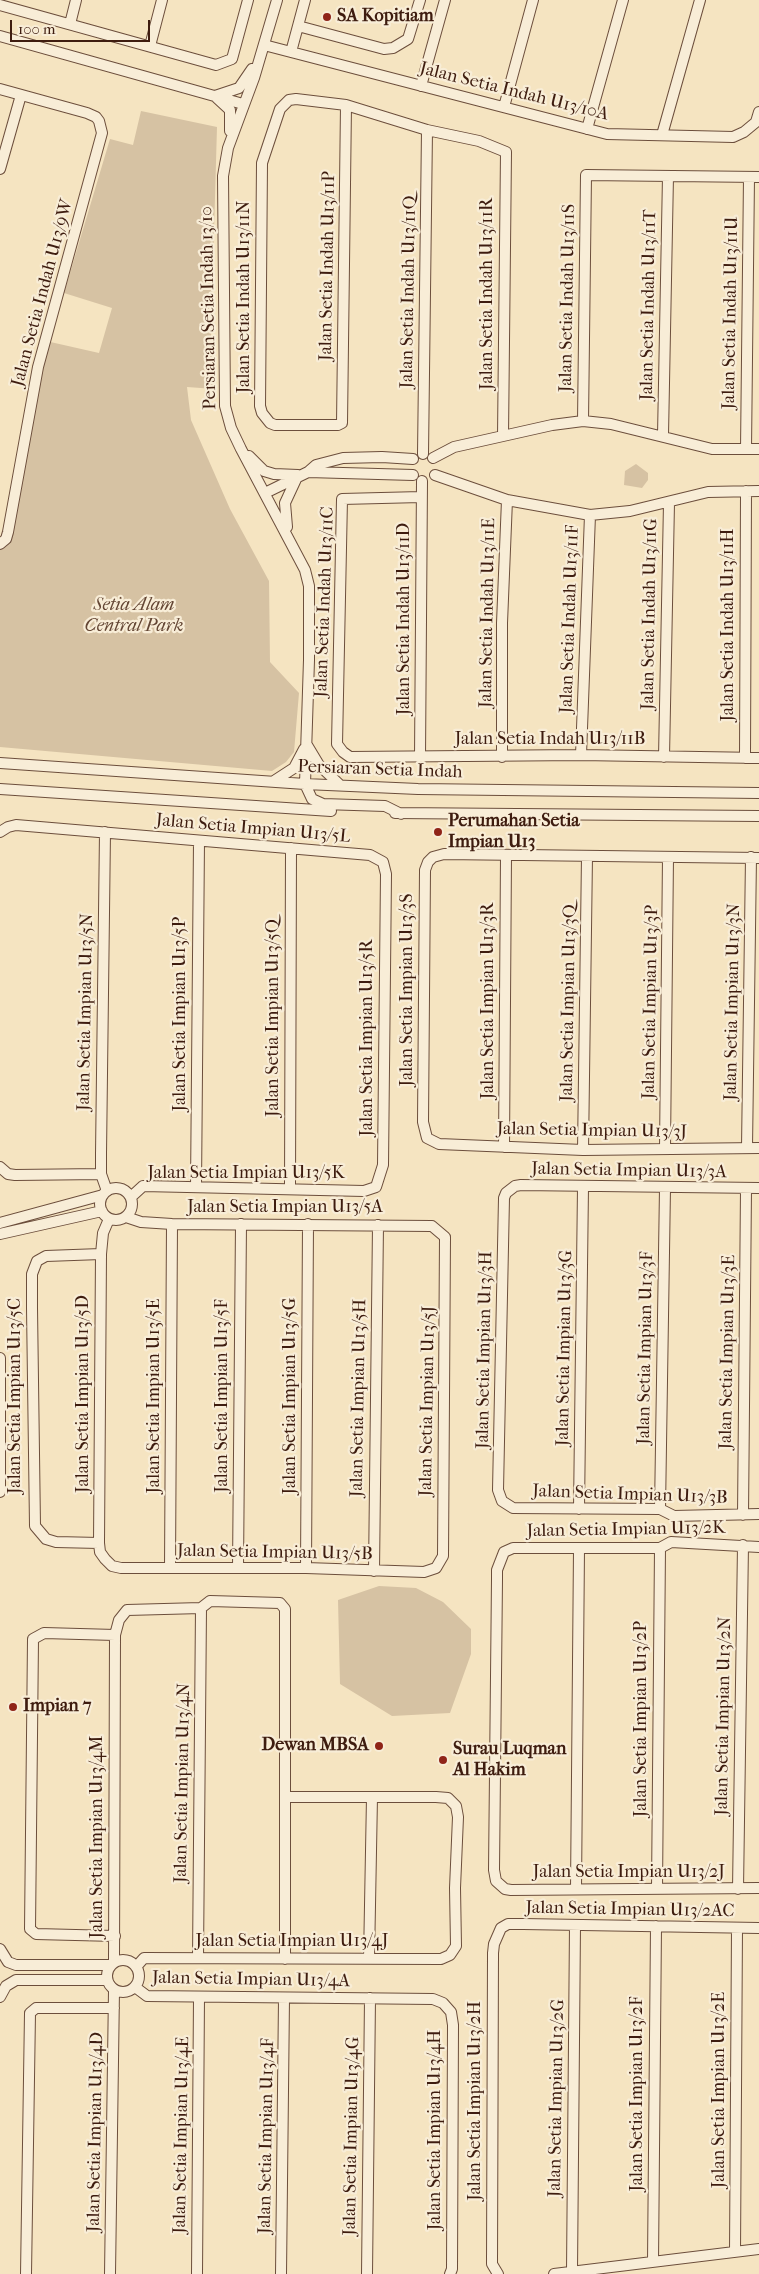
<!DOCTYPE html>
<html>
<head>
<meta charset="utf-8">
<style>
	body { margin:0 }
	#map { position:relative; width:759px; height:2274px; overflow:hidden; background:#f5e4c1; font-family:"IM FELL French Canon",serif }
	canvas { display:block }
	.scale { position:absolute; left:10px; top:20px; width:140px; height:22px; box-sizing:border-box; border:2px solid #3e1c0f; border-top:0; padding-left:6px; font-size:15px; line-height:18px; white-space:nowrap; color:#3e1c0f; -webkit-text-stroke:4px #f8edd7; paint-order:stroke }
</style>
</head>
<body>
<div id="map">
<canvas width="759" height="2274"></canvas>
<div class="scale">100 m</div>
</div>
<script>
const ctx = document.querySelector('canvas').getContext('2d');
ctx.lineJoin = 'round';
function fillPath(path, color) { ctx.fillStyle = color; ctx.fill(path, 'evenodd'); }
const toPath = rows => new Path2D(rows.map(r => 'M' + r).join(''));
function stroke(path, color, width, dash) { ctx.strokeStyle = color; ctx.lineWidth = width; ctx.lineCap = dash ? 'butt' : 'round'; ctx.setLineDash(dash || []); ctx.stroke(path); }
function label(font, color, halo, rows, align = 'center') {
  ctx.font = font + ' "IM FELL French Canon",serif'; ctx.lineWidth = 4.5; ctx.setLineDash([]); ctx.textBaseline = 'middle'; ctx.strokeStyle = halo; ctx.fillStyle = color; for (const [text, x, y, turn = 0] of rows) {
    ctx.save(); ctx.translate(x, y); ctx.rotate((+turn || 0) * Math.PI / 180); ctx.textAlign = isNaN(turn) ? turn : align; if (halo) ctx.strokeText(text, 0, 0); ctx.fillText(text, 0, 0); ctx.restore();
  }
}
fillPath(toPath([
	[141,111,217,127,211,338,215,389,187,387,191,420,230,509,269,581,270,662,299,693,294,752,286,762,272,771,0,747,0,546,46,341,99,353,112,308,64,293,110,139,133,145],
	[636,464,648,473,648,480,642,488,624,485,625,471],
	[379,1586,416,1588,443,1602,471,1629,471,1654,450,1713,392,1716,340,1684,338,1600]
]), '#d6c2a3');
const minor = toPath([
	[277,0,254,78,228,148,223,176,225,406,231,428,241,449,305,570,309,586,309,660,305,784,312,799,323,804,385,806,401,814],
	[0,5,216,65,232,59,248,0],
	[70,24,76,0],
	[298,26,384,49,393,48,408,39,420,0],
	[0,36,243,104],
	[264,45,607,134,733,137,744,132,756,122,759,112],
	[150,46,162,0],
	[291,52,305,0],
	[421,86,445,0],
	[0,89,87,113,96,117,99,121,102,133,38,367,8,532,6,539,0,544],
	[215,96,239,88,252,69],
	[217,98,230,110,230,131],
	[346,105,342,423,338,425,275,425,270,423,262,413,260,406,262,163,280,109,289,100,296,99,346,105,427,130,479,141,506,152,503,436],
	[504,107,533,0],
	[587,129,623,0],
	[662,135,700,0],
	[0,169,21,95],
	[583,421,586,175,759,177],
	[663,435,668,176],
	[746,449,749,177],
	[423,454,427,130],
	[249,456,264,471,274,474,298,475],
	[433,458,454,447,552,425,583,421,611,424,712,449,759,449],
	[308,472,413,475],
	[435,475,507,500,590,515,630,511,708,492,759,491],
	[265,493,308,472,316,465,343,458,382,457,413,459],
	[421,497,342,499,337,744,343,752,350,757,581,755,759,758],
	[287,527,285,503,298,475],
	[307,745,319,765,340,785],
	[581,755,590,515],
	[420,757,422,481],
	[502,757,502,623,507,500],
	[664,757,669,503],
	[745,758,746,491],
	[0,763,305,784,418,789,759,793],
	[274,781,294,768,304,749],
	[0,789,331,811],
	[395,813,759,816],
	[0,832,8,827,16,825,370,855,383,862,386,874,383,1165,376,1187,364,1191,143,1186,131,1197],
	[105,832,101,1154,101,1174,107,1191],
	[759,858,444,854,433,857,428,862,425,870,423,1122,427,1138,439,1144,583,1150,759,1148],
	[504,1147,506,855],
	[747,1147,751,857],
	[665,1148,668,857],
	[583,1150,587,856],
	[0,1167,8,1174,15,1175,101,1174],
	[196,1187,199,841],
	[759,1188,521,1185,515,1186,506,1193,504,1198,498,1490,502,1501,513,1508,660,1509,674,1516,759,1514],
	'100 1204a16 16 0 1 1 32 0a16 16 0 1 1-32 0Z',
	[290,1189,291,848],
	[109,1219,103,1233,101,1254,99,1543,100,1552,105,1559,112,1566,121,1568,306,1568,424,1572,436,1568,443,1556,445,1237,432,1226,172,1224,141,1222,126,1217],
	[0,1223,103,1195],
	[0,1234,102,1211],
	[0,1358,0,1492],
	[579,1509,583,1187],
	[660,1509,665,1188],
	[743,1515,746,1189],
	[99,1543,56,1542,46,1539,35,1526,32,1308,32,1274,37,1261,46,1256,101,1254],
	[759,1547,671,1542,660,1548,513,1548,504,1552,497,1570,497,1579,494,1870,496,1881,505,1889,511,1890,759,1888],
	[170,1568,172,1224],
	[238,1568,241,1224],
	[306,1568,308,1224],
	[374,1571,378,1225],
	[201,1608,210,1601,280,1603,285,1609,285,1959],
	[115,1635,44,1633,33,1639,30,1929,36,1934,115,1936],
	[576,1889,579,1549],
	[657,1889,660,1548],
	[738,1889,743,1545],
	[0,1949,8,1962,16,1965,111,1965],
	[198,1958,201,1608],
	[369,1959,372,1797],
	'107 1976a16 16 0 1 1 32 0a16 16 0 1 1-32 0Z',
	[114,1962,115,1635,119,1620,127,1610,201,1608],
	[136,1967,144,1958,441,1959,450,1955,456,1946,455,1888,458,1817,456,1806,448,1798,436,1797,285,1797],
	[135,1987,147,1996,433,1999,443,2003,451,2012,453,2025,452,2269,450,2274],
	[0,1997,6,1986,16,1980,107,1980],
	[735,2252,737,1928],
	[653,2262,656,1926],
	[572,2271,575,1925],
	[26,2274,30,2013,36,2008,114,2008],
	[110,2274,114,1990],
	[197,2274,199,1997],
	[281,2274,284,1998],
	[367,2274,370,1998],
	[498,2274,492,2264,493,1953,494,1944,501,1928,508,1924,523,1924,759,1928],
	[554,2274,759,2249]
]);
stroke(minor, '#6c4e3c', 12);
stroke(minor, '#f8edd7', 10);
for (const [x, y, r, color] of [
	[327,17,5,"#8f2418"],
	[438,832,5,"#8f2418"],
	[13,1707,5,"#8f2418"],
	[379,1746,5,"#8f2418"],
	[443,1760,5,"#8f2418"]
]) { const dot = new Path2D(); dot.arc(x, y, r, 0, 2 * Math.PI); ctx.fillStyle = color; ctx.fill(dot); stroke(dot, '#f8edd7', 2); }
label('bold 18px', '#3e1c0f', '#f8edd7', [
	["SA Kopitiam",337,17],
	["Perumahan Setia",448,822],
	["Impian U13",448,843],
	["Impian 7",23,1707],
	["Dewan MBSA",369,1746,"right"],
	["Surau Luqman",453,1750],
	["Al Hakim",453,1771]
], 'left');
label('18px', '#3e1c0f', '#f8edd7', [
	["Jalan Setia Indah U13/10A",514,92,14],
	["Jalan Setia Indah U13/11P",328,266,-89],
	["Jalan Setia Indah U13/11Q",409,292,-89],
	["Jalan Setia Indah U13/9W",43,293,-75],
	["Jalan Setia Indah U13/11R",488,294,-90],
	["Jalan Setia Indah U13/11N",245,297,-90],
	["Jalan Setia Indah U13/11S",568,298,-89],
	["Jalan Setia Indah U13/11T",649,305,-89],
	["Persiaran Setia Indah 13/10",209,308,-91],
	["Jalan Setia Indah U13/11U",731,313,-89],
	["Jalan Setia Indah U13/11C",325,602,-88],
	["Jalan Setia Indah U13/11E",488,613,-89],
	["Jalan Setia Indah U13/11G",650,614,-89],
	["Jalan Setia Indah U13/11D",405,619,-90],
	["Jalan Setia Indah U13/11F",570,619,-88],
	["Jalan Setia Indah U13/11H",729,625,-90],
	["Jalan Setia Indah U13/11B",550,740],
	["Persiaran Setia Indah",380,770,2],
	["Jalan Setia Impian U13/5L",253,829,5],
	["Jalan Setia Impian U13/3S",408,990,-90],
	["Jalan Setia Impian U13/3R",489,1001,-90],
	["Jalan Setia Impian U13/3P",651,1002,-89],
	["Jalan Setia Impian U13/3N",733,1002,-89],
	["Jalan Setia Impian U13/3Q",569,1003,-89],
	["Jalan Setia Impian U13/5N",86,1012,-89],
	["Jalan Setia Impian U13/5P",181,1014,-90],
	["Jalan Setia Impian U13/5Q",274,1018,-90],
	["Jalan Setia Impian U13/5R",368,1038,-90],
	["Jalan Setia Impian U13/3J",592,1131,1],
	["Jalan Setia Impian U13/3A",629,1171,1],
	["Jalan Setia Impian U13/5K",246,1174],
	["Jalan Setia Impian U13/5A",285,1208],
	["Jalan Setia Impian U13/3G",565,1348,-89],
	["Jalan Setia Impian U13/3F",646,1348,-89],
	["Jalan Setia Impian U13/3H",485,1350,-89],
	["Jalan Setia Impian U13/3E",728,1352,-89],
	["Jalan Setia Impian U13/5D",84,1394,-90],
	["Jalan Setia Impian U13/5C",16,1396,-90],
	["Jalan Setia Impian U13/5E",155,1396,-90],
	["Jalan Setia Impian U13/5F",223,1396,-90],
	["Jalan Setia Impian U13/5G",291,1396,-90],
	["Jalan Setia Impian U13/5H",359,1398,-89],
	["Jalan Setia Impian U13/5J",428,1401,-89],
	["Jalan Setia Impian U13/3B",630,1495,2],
	["Jalan Setia Impian U13/2K",626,1530,-1],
	["Jalan Setia Impian U13/5B",275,1553,1],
	["Jalan Setia Impian U13/2N",724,1716,-89],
	["Jalan Setia Impian U13/2P",642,1719,-90],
	["Jalan Setia Impian U13/4N",183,1783,-89],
	["Jalan Setia Impian U13/4M",98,1837,-90],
	["Jalan Setia Impian U13/2J",629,1873],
	["Jalan Setia Impian U13/2AC",630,1910,1],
	["Jalan Setia Impian U13/4J",292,1942],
	["Jalan Setia Impian U13/4A",251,1980,1],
	["Jalan Setia Impian U13/2E",720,2090,-90],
	["Jalan Setia Impian U13/2F",638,2094,-90],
	["Jalan Setia Impian U13/2G",557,2098,-89],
	["Jalan Setia Impian U13/2H",476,2101,-90],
	["Jalan Setia Impian U13/4H",436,2130,-90],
	["Jalan Setia Impian U13/4D",96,2132,-89],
	["Jalan Setia Impian U13/4E",182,2135,-89],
	["Jalan Setia Impian U13/4F",267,2136,-89],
	["Jalan Setia Impian U13/4G",352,2136,-89]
]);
label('italic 18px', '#644634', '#f8edd7', [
	["Setia Alam",134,606],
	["Central Park",134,627]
]);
</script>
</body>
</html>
